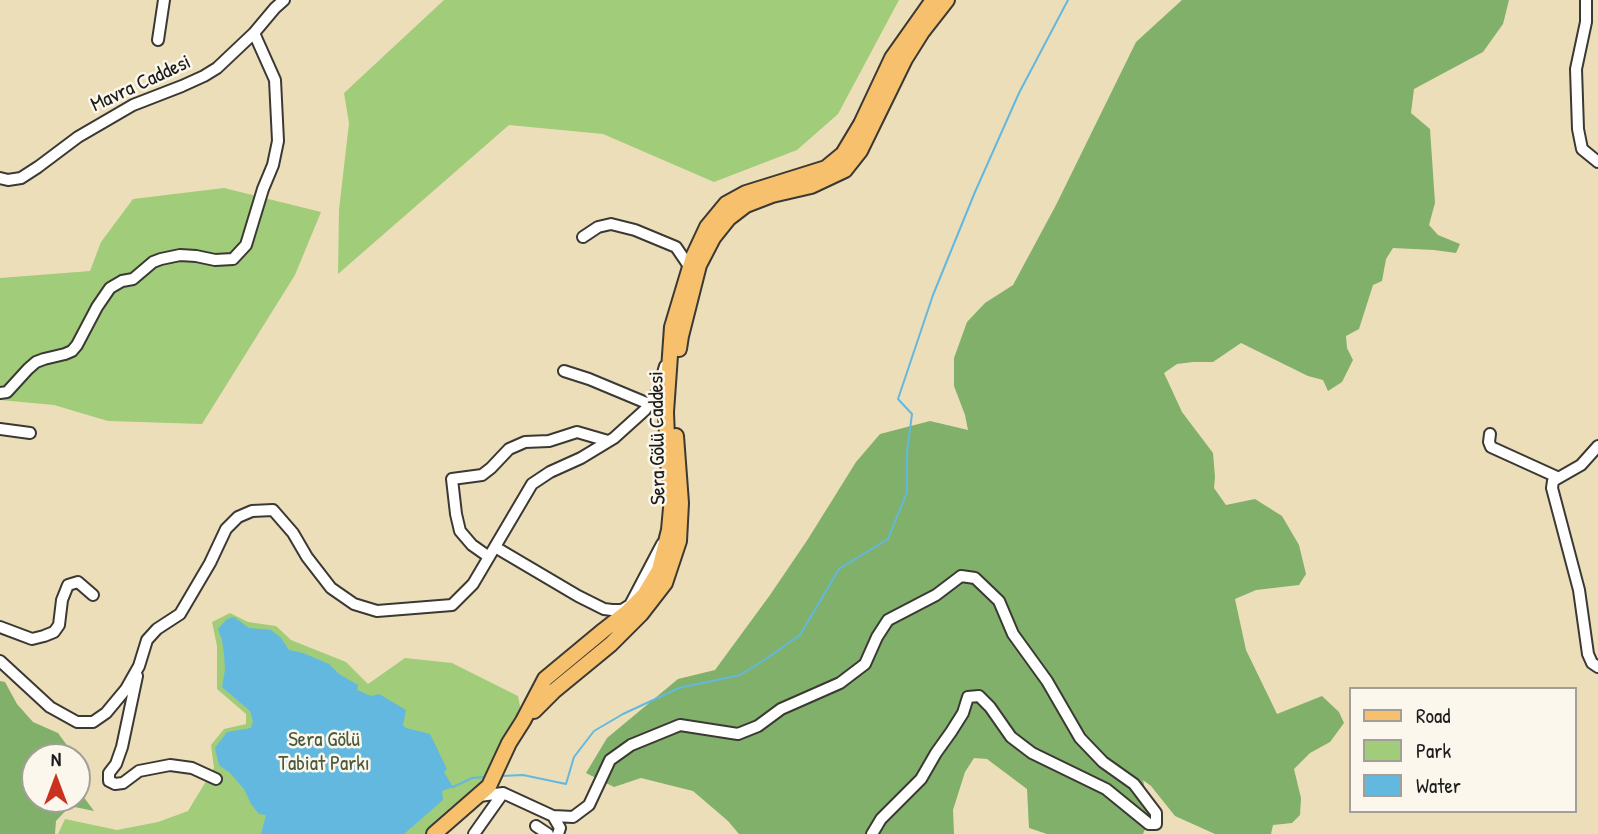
<!DOCTYPE html>
<html>
<head>
<meta charset="utf-8">
<style>
	body { margin:0 }
	#map { position:relative; width:1598px; height:834px; overflow:hidden; background:#eddeba; font-family:"Patrick Hand",sans-serif }
	canvas { display:block }
	.legend { position:absolute; left:1349px; top:687px; width:228px; height:126px; box-sizing:border-box; background:#fbf7ec; border:2px solid #a29f99; margin:0; padding:9px 12px; list-style:none; font-size:21px; color:#1c1c1c }
	.legend li { display:flex; align-items:center; gap:14px; height:35px }
	.legend b { width:35px; border:2px solid #a29f99 }
	.north { position:absolute; left:21px; top:743px; width:70px; height:70px; box-sizing:border-box; background:#fbf7ec; border:2px solid #a29f99; border-radius:50%; rotate:0deg; font-size:19px; font-weight:700; line-height:28px; text-align:center; color:#1c1c1c }
	.north::after { content:''; display:block; margin:auto; width:24px; height:32px; background:#c8321e; clip-path:polygon(50% 0,100% 100%,50% 72%,0 100%) }
</style>
</head>
<body>
<div id="map">
<canvas width="1598" height="834"></canvas>
<ul class="legend">
<li><b style="height:9px;background:#f7c06c"></b>Road</li>
<li><b style="height:19px;background:#a1cc79"></b>Park</li>
<li><b style="height:19px;background:#62b8de"></b>Water</li>
</ul>
<div class="north">N</div>
</div>
<script>
const ctx = document.querySelector('canvas').getContext('2d');
ctx.lineJoin = 'round';
function fillPath(path, color) { ctx.fillStyle = color; ctx.fill(path, 'evenodd'); }
const toPath = rows => new Path2D(rows.map(r => 'M' + r).join(''));
function stroke(path, color, width, dash) { ctx.strokeStyle = color; ctx.lineWidth = width; ctx.lineCap = dash ? 'butt' : 'round'; ctx.setLineDash(dash || []); ctx.stroke(path); }
function label(font, color, halo, rows, align = 'center') {
  ctx.font = font + ' "Patrick Hand",sans-serif'; ctx.lineWidth = 5; ctx.setLineDash([]); ctx.textBaseline = 'middle'; ctx.strokeStyle = halo; ctx.fillStyle = color; for (const [text, x, y, turn = 0] of rows) {
    ctx.save(); ctx.translate(x, y); ctx.rotate((+turn || 0) * Math.PI / 180); ctx.textAlign = isNaN(turn) ? turn : align; if (halo) ctx.strokeText(text, 0, 0); ctx.fillText(text, 0, 0); ctx.restore();
  }
}
fillPath(toPath([
	[444,0,899,0,838,114,797,150,714,182,603,134,509,125,338,274,339,210,349,123,344,93],
	[224,188,321,212,295,275,202,424,108,421,54,405,0,400,0,278,90,271,101,242,133,199],
	[230,613,248,622,276,626,291,640,346,662,368,684,405,658,452,663,518,696,523,721,489,786,434,834,58,834,65,819,117,830,158,822,188,811,214,768,211,745,224,729,246,724,246,714,217,689,217,646,212,622]
]), '#a1cc79');
fillPath(toPath([
	[1182,0,1509,0,1503,24,1483,52,1414,89,1411,113,1430,129,1435,203,1429,225,1438,235,1460,244,1456,253,1434,250,1393,248,1386,259,1382,281,1373,285,1359,329,1346,336,1347,348,1353,360,1342,382,1328,391,1323,380,1308,376,1241,343,1213,362,1193,362,1177,364,1164,373,1182,412,1213,453,1215,477,1214,488,1226,505,1255,499,1282,516,1299,545,1306,574,1299,585,1256,590,1235,599,1246,650,1277,714,1322,696,1339,712,1344,723,1330,742,1310,753,1294,769,1301,798,1300,815,1292,823,1273,825,1271,834,1215,834,1175,816,1151,786,1143,780,1151,815,1143,834,1047,834,1029,828,1027,789,987,759,974,758,965,772,953,810,954,834,739,834,728,821,693,791,641,778,614,787,586,773,607,738,678,679,715,670,770,595,808,539,856,462,880,434,930,421,968,430,965,415,954,386,954,358,967,322,985,303,1013,285,1056,205,1136,42],
	[0,681,5,682,17,704,33,722,58,733,74,755,74,757,35,757,35,799,77,799,77,788,94,811,70,806,56,821,55,834,0,834]
]), '#80b069');
fillPath(toPath([
	[234,617,249,628,271,630,281,638,289,650,303,653,329,664,339,674,358,685,357,690,371,696,379,694,406,710,403,725,406,728,430,734,447,769,444,772,453,787,442,791,443,800,404,834,261,834,266,815,259,814,251,804,244,789,230,773,219,765,215,748,227,732,251,728,253,721,250,711,222,687,225,670,224,653,222,640,218,629,227,619]
]), '#62b8de');
stroke(toPath([
	[501,776,523,775,566,784,574,757,594,731,623,714,679,688,740,675,766,659,800,635,839,569,888,539,907,492,907,453,912,414,898,399,933,295,975,192,1019,93,1068,0],
	[453,787,472,778,485,777]
]), '#62b8de', 2);
const minor = toPath([
	[1586,0,1586,22,1576,69,1578,129,1582,149,1598,162],
	[158,40,164,0],
	[0,178,8,180,21,178,38,167,78,137,133,105,182,86,204,76,217,68,254,33,275,8,284,0],
	[583,237,598,227,611,224,635,230,676,247,693,272],
	[564,371,589,379,649,404],
	[0,393,7,392,28,369,36,362,44,359,65,354,72,351,77,345,97,307,110,288,122,281,133,279,153,262,161,259,180,255,196,256,215,260,233,259,246,245,263,189,273,165,278,141,275,80,254,33],
	[0,429,30,433],
	[1490,434,1489,442,1491,447,1557,477],
	[1598,446,1581,465,1553,481,1552,488,1579,590,1588,654,1592,663,1598,667],
	[495,547,578,596,604,609,612,610,622,610,630,605,662,544],
	[489,557,472,545,460,531,456,514,452,479,482,475,491,468,509,449,525,442,549,441,577,432,608,441],
	[0,627,32,639,44,636,54,632,59,625,62,600,68,585,78,582,93,595],
	[0,661,50,707,77,722,93,722,106,713,126,689,139,666,147,640,157,629,180,614,210,563,226,529,238,517,252,511,273,510,293,533,307,557,331,588,354,604,377,611,452,605,473,584,532,484,550,472,581,458,614,438,645,410,658,391,665,366],
	[137,676,122,747,116,764,109,773,109,781,115,784,123,783,139,771,170,765,192,768,216,779],
	[479,796,503,793,553,816,573,817,589,805,610,760,631,745,680,725,738,734,758,726,781,709,840,683,865,664,877,637,888,620,936,595,961,576,975,578,999,601,1013,634,1047,681,1080,738,1103,762,1134,784,1156,813,1156,824,1149,824,1106,789,1032,753,1011,737,990,707,979,696,968,697,963,713,951,732,936,753,921,779,881,819,872,834],
	[553,816,560,828,558,834],
	[536,826,548,834],
	[474,834,503,793]
]);
const major = toPath([
	[679,349,681,336,699,265,713,238,729,218,746,205,772,195,811,186,845,170,860,151,905,59,922,32,947,0],
	[534,711,555,690,611,644,641,614,665,583,679,541,681,503,676,436],
	[434,834,489,786,509,743,523,721,545,679,604,630,627,612,644,595,659,570,669,530,672,497,668,464,666,412,672,327,693,257,707,227,726,204,746,193,826,168,843,154,861,124,892,58,933,0]
]);
stroke(minor, '#3b3934', 14);
stroke(major, '#3b3934', 18);
stroke(minor, '#fff', 10);
stroke(major, '#f7c06c', 14);
label('21px', '#1c1c1c', '#fbf7ec', [
	["Mavra Caddesi",141,84,-25],
	["Sera Gölü Caddesi",658,438,-91]
]);
label('21px', '#4b5a3d', '#fbf7ec', [
	["Sera Gölü",324,740],
	["Tabiat Parkı",324,764]
]);
</script>
</body>
</html>
